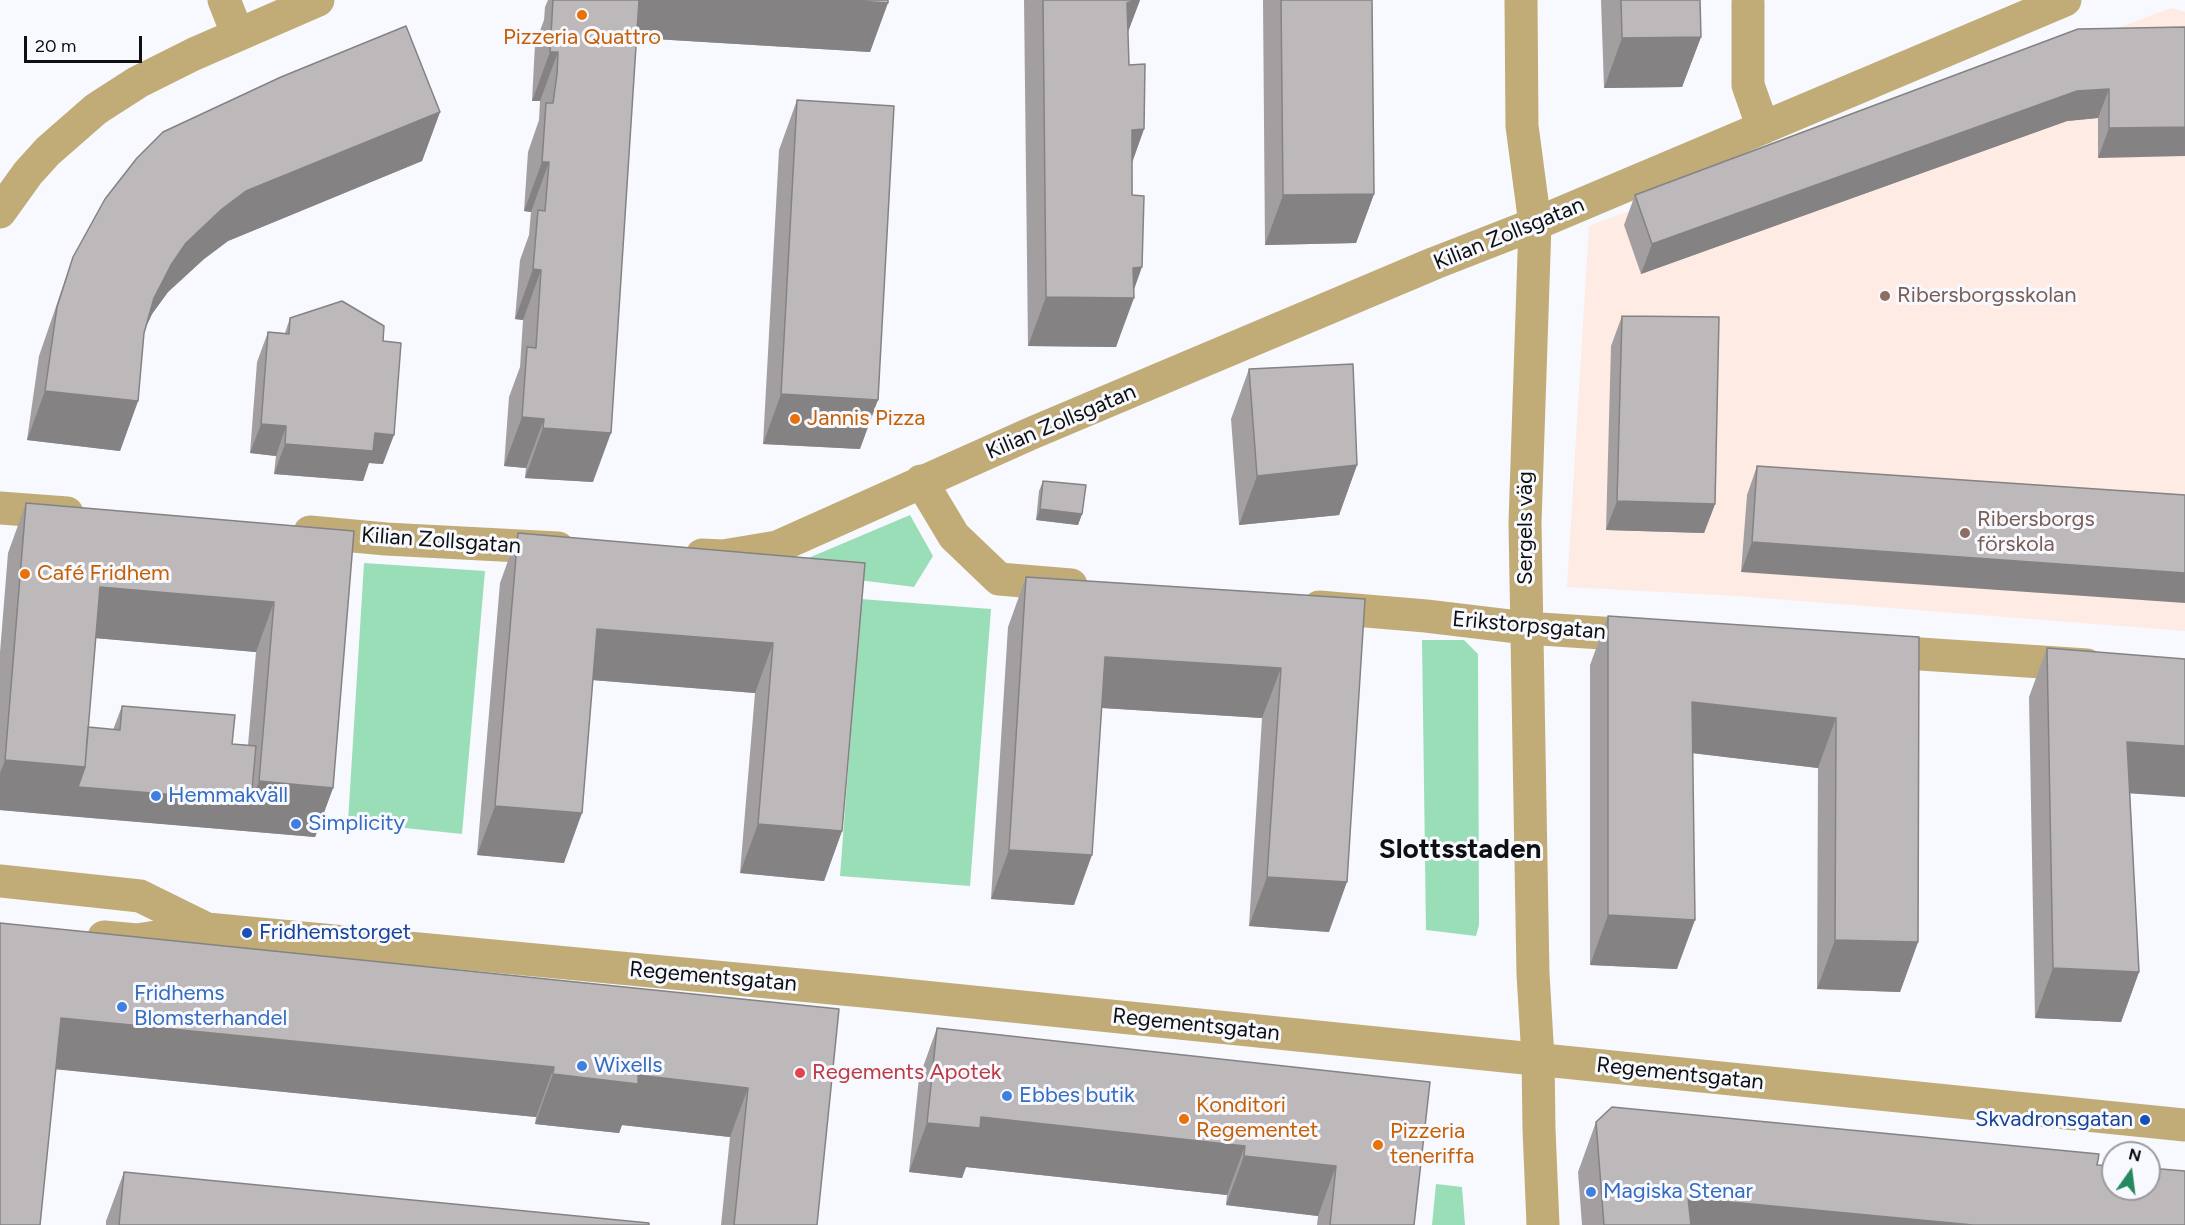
<!DOCTYPE html>
<html>
<head>
<meta charset="utf-8">
<style>
	body { margin:0 }
	#map { position:relative; width:2185px; height:1225px; overflow:hidden; background:#f8f9fe; font-family:Figtree,sans-serif }
	canvas { display:block }
	.north { position:absolute; left:2101px; top:1141px; width:60px; height:60px; box-sizing:border-box; background:#f8f9fe; border:2px solid #9a9b9f; border-radius:50%; rotate:14deg; font-size:16px; font-weight:700; line-height:24px; text-align:center; color:#0e0f10 }
	.north::after { content:''; display:block; margin:auto; width:21px; height:27px; background:#268861; clip-path:polygon(50% 0,100% 100%,50% 72%,0 100%) }
	.scale { position:absolute; left:24px; top:36px; width:118px; height:27px; box-sizing:border-box; border:3px solid #0e0f10; border-top:0; padding-left:8px; font-size:18px; line-height:21px; white-space:nowrap; color:#0e0f10; -webkit-text-stroke:4px #f8f9fe; paint-order:stroke }
</style>
</head>
<body>
<div id="map">
<canvas width="2185" height="1225"></canvas>
<div class="north">N</div>
<div class="scale">20 m</div>
</div>
<script>
const ctx = document.querySelector('canvas').getContext('2d');
ctx.lineJoin = 'round';
function fillPath(path, color) { ctx.fillStyle = color; ctx.fill(path, 'evenodd'); }
const toPath = rows => new Path2D(rows.map(r => 'M' + r).join(''));
function stroke(path, color, width, dash) { ctx.strokeStyle = color; ctx.lineWidth = width; ctx.lineCap = dash ? 'butt' : 'round'; ctx.setLineDash(dash || []); ctx.stroke(path); }
function label(font, color, halo, rows, align = 'center') {
  ctx.font = font + ' Figtree,sans-serif'; ctx.lineWidth = 6; ctx.setLineDash([]); ctx.textBaseline = 'middle'; ctx.strokeStyle = halo; ctx.fillStyle = color; for (const [text, x, y, turn = 0] of rows) {
    ctx.save(); ctx.translate(x, y); ctx.rotate((+turn || 0) * Math.PI / 180); ctx.textAlign = isNaN(turn) ? turn : align; if (halo) ctx.strokeText(text, 0, 0); ctx.fillText(text, 0, 0); ctx.restore();
  }
}
fillPath(toPath([
	[2171,8,2185,12,2185,631,1737,596,1567,587,1589,226]
]), '#feebe3');
fillPath(toPath([
	[910,515,933,556,914,587,780,570],
	[364,563,485,571,462,834,348,822],
	[861,599,991,609,970,886,840,876],
	[1422,640,1464,640,1478,654,1479,925,1476,936,1426,930],
	[1436,1184,1462,1187,1465,1225,1432,1225]
]), '#9adeb8');
stroke(toPath([
	[224,0,238,35],
	[1521,0,1522,126,1535,224,1525,523,1533,974,1538,1058,1539,1129,1543,1225],
	[1748,3,1748,85,1763,128],
	[0,212,28,173,48,151,96,109,138,82,194,54,318,0],
	[921,481,954,536,999,579,1071,585],
	[0,508,67,513],
	[310,532,386,539,558,548],
	[702,555,723,556,777,547,1032,433,1435,263,1535,224,2065,0],
	[1319,607,1426,616,1526,628,1647,636],
	[1875,651,2087,665],
	[0,881,140,896,207,929],
	[104,937,137,940,207,929,874,992,2185,1125]
]), '#c1ac77', 33);
fillPath(toPath([
	[548,0,888,0,870,52,637,38,593,482,525,478,526,468,504,466,509,397,520,367,523,320,515,319,520,260,529,235,531,212,524,211,528,152,539,120,540,101,532,101,535,44,544,20,545,7],
	[1024,0,1140,0,1128,31,1129,65,1144,129,1132,163,1134,290,1116,347,1028,346],
	[1263,0,1372,0,1374,194,1356,243,1265,245],
	[1601,0,1700,0,1701,37,1682,87,1604,88],
	[2185,27,2098,158,2098,118,2067,121,1641,274,1624,225,1635,195],
	[797,100,860,449,763,444,779,150],
	[440,112,422,161,228,241,204,259,168,292,152,314,146,327,144,333,138,401,120,451,27,440,39,356,73,257],
	[1622,316,1715,504,1704,533,1606,530,1611,346],
	[290,318,383,341,383,464,369,463,363,481,274,474,276,456,250,453,257,362,268,332,285,333],
	[1249,369,1357,465,1339,515,1239,525,1231,419],
	[1757,466,2185,495,1741,572,1747,495],
	[1043,481,1082,514,1078,525,1036,520,1039,491],
	[26,503,354,531,333,788,315,837,0,810,0,652,8,553],
	[96,638,256,652,248,745,232,744,122,706,113,730,88,727],
	[518,533,865,563,842,831,824,881,740,873,755,693,593,680,564,863,477,855,500,583],
	[1026,577,1365,599,1329,932,1249,926,1262,718,1102,708,1074,905,991,899,1008,627],
	[1608,616,1919,637,1918,942,1900,992,1817,989,1818,768,1693,753,1677,969,1590,965,1590,665],
	[2047,648,2130,793,2139,972,2121,1022,2035,1018,2029,697],
	[0,923,839,1009,817,1225,721,1225,730,1137,622,1125,619,1133,535,1124,536,1117,56,1069],
	[937,1028,1430,1082,1414,1225,1317,1225,1318,1216,1226,1205,1227,1195,966,1167,962,1178,909,1172,919,1078],
	[1596,1122,2097,1165,2185,1225,1582,1225,1578,1172],
	[124,1172,649,1225,106,1225,106,1221]
]), '#a39fa1');
fillPath(toPath([
	[635,0,842,0,888,3,870,52,622,37],
	[1136,0,1140,0,1122,48,1127,3],
	[1701,37,1682,87,1604,88,1622,38],
	[550,52,558,52,540,101,532,101],
	[2109,89,2098,118,2067,121,1641,274,1652,244,2077,91],
	[440,112,422,161,228,241,204,259,168,292,152,314,136,348,154,298,171,265,186,243,222,209,246,191],
	[2185,127,2185,156,2098,158,2109,128],
	[1144,129,1126,179,1132,130],
	[542,162,549,162,531,212,524,211],
	[1374,194,1356,243,1265,245,1283,195],
	[1142,267,1131,298,1134,298,1116,347,1028,346,1046,297,1133,268],
	[533,269,541,270,523,320,515,319],
	[45,391,138,401,120,451,27,440],
	[781,394,878,400,860,449,763,444],
	[522,417,544,419,526,468,504,466],
	[261,424,286,426,276,456,250,453],
	[543,428,611,433,593,482,525,478],
	[375,433,394,435,383,464,369,463,363,481,274,474,285,444],
	[1357,465,1339,515,1239,525,1257,476],
	[1617,501,1715,504,1704,533,1606,530],
	[1040,509,1082,514,1078,525,1036,520],
	[1752,542,2185,573,2185,603,1741,572],
	[100,587,274,602,256,652,82,637],
	[597,629,773,643,755,693,579,679],
	[1105,657,1281,668,1262,718,1087,707],
	[1692,702,1836,718,1818,768,1674,751],
	[2127,742,2185,746,2185,797,2109,792],
	[5,760,85,767,251,801,259,781,333,788,315,837,67,816,0,810,0,773],
	[495,806,582,813,564,863,477,855],
	[758,824,842,831,824,881,740,873],
	[1009,850,1092,855,1074,905,991,899],
	[1267,877,1347,882,1329,932,1249,926],
	[1608,915,1695,920,1677,969,1590,965],
	[1835,940,1918,942,1900,992,1817,989],
	[2053,968,2139,972,2121,1022,2035,1018],
	[61,1018,554,1067,536,1117,43,1068],
	[553,1074,638,1075,748,1088,730,1137,622,1125,619,1133,535,1124],
	[981,1117,1245,1146,1227,1195,966,1167,962,1178,909,1172,927,1123],
	[1244,1156,1336,1166,1318,1216,1226,1205],
	[1688,1198,1973,1225,1679,1225]
]), '#848283');
const building = toPath([
	[553,0,639,0,611,433,543,428,544,419,522,417,527,347,536,348,541,270,533,269,538,210,545,211,549,162,542,162,546,103,553,103,557,74,558,52,550,52,553,0],
	[842,0,888,0,888,3,842,0],
	[1043,0,1136,0,1127,3,1129,65,1145,64,1144,129,1132,130,1132,195,1144,196,1142,267,1133,268,1134,298,1046,297,1043,0],
	[1281,0,1372,0,1374,194,1283,195,1281,0],
	[1621,0,1700,0,1701,37,1622,38,1621,0],
	[406,26,440,112,246,191,222,209,186,243,171,265,154,298,144,333,138,401,45,391,57,307,73,257,105,199,137,158,163,132,281,77,406,26],
	[2185,27,2185,127,2109,128,2109,89,2077,91,1652,244,1635,195,2078,29,2185,27],
	[797,100,894,106,878,400,781,394,797,100],
	[342,301,384,326,383,341,401,343,394,435,375,433,373,451,285,444,286,426,261,424,268,332,289,334,290,318,342,301],
	[1622,316,1719,317,1715,504,1617,501,1622,316],
	[1353,364,1357,465,1257,476,1249,369,1353,364],
	[1757,466,2185,495,2185,573,1752,542,1757,466],
	[1043,481,1086,485,1082,514,1040,509,1043,481],
	[26,503,354,531,333,788,259,781,274,602,100,587,85,767,5,760,26,503],
	[518,533,865,563,842,831,758,824,773,643,597,629,582,813,495,806,518,533],
	[1026,577,1365,599,1347,882,1267,877,1281,668,1105,657,1092,855,1009,850,1026,577],
	[1608,616,1919,637,1918,942,1835,940,1836,718,1692,702,1695,920,1608,915,1608,616],
	[2047,648,2185,659,2185,746,2127,742,2139,972,2053,968,2047,648],
	[122,706,235,715,232,744,256,746,251,801,78,787,85,767,88,727,120,730,122,706],
	[0,923,839,1009,817,1225,734,1225,748,1088,638,1075,638,1084,553,1074,554,1067,61,1018,40,1225,0,1225,0,923],
	[937,1028,1430,1082,1414,1225,1330,1225,1336,1166,1244,1156,1245,1146,981,1117,980,1128,927,1123,937,1028],
	[1612,1107,2099,1154,2097,1165,2113,1166,2113,1189,2149,1189,2149,1168,2185,1171,2185,1225,1973,1225,1688,1198,1691,1225,1604,1225,1596,1122,1612,1107],
	[124,1172,649,1223,649,1225,119,1225,124,1172]
]);
fillPath(building, '#bdb9bb');
stroke(building, '#848283', 1.5);
for (const [x, y, r, color] of [
	[582,15,6,"#e8710a"],
	[1885,296,6,"#8d6e63"],
	[795,419,6,"#e8710a"],
	[1965,533,6,"#8d6e63"],
	[25,574,6,"#e8710a"],
	[156,796,6,"#3f7fe0"],
	[296,824,6,"#3f7fe0"],
	[247,933,6,"#1a4fb4"],
	[122,1007,6,"#3f7fe0"],
	[582,1066,6,"#3f7fe0"],
	[800,1073,6,"#e0444e"],
	[1007,1096,6,"#3f7fe0"],
	[1184,1119,6,"#e8710a"],
	[2145,1120,6,"#1a4fb4"],
	[1378,1145,6,"#e8710a"],
	[1591,1192,6,"#3f7fe0"]
]) { const dot = new Path2D(); dot.arc(x, y, r, 0, 2 * Math.PI); ctx.fillStyle = color; ctx.fill(dot); stroke(dot, '#f8f9fe', 2); }
label('22px', '#c56008', '#f8f9fe', [
	["Pizzeria Quattro",582,38,"center"],
	["Jannis Pizza",807,419],
	["Café Fridhem",37,574],
	["Konditori",1196,1106],
	["Regementet",1196,1131],
	["Pizzeria",1390,1132],
	["teneriffa",1390,1157]
], 'left');
label('22px', '#0e0f10', '#f8f9fe', [
	["Kilian Zollsgatan",1509,234,-22],
	["Kilian Zollsgatan",1061,422,-23],
	["Sergels väg",1526,528,-90],
	["Kilian Zollsgatan",441,541,4],
	["Erikstorpsgatan",1529,626,5],
	["Regementsgatan",713,977,5],
	["Regementsgatan",1196,1025,6],
	["Regementsgatan",1680,1074,6]
]);
label('22px', '#785e54', '#f8f9fe', [
	["Ribersborgsskolan",1897,296],
	["Ribersborgs",1977,520],
	["förskola",1977,545]
], 'left');
label('22px', '#366cbe', '#f8f9fe', [
	["Hemmakväll",168,796],
	["Simplicity",308,824],
	["Fridhems",134,994],
	["Blomsterhandel",134,1019],
	["Wixells",594,1066],
	["Ebbes butik",1019,1096],
	["Magiska Stenar",1603,1192]
], 'left');
label('22px', '#164399', '#f8f9fe', [
	["Fridhemstorget",259,933],
	["Skvadronsgatan",2133,1120,"right"]
], 'left');
label('22px', '#be3a42', '#f8f9fe', [
	["Regements Apotek",812,1073]
], 'left');
label('bold 28px', '#0e0f10', '#f8f9fe', [
	["Slottsstaden",1460,850]
]);
</script>
</body>
</html>
